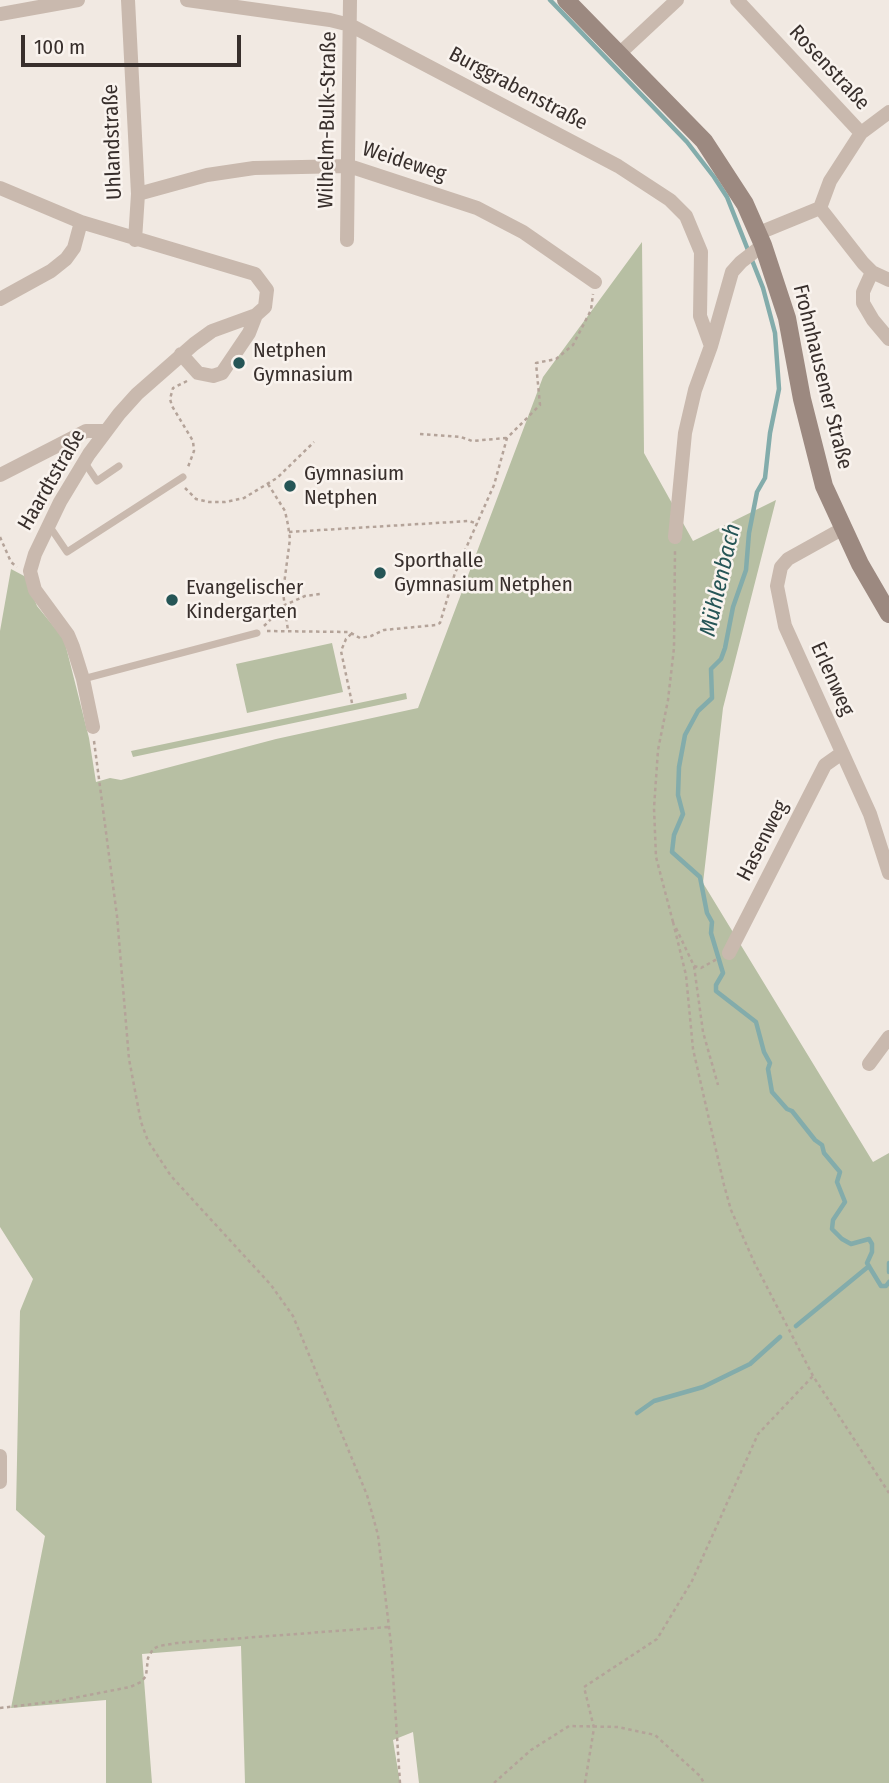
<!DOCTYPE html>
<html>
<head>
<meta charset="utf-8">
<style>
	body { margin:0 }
	#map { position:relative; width:889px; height:1783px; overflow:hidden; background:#f1e9e2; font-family:"Fira Sans Condensed",sans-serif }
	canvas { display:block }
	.scale { position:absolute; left:21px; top:35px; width:220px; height:32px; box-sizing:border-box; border:4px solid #382f2c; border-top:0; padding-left:9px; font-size:21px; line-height:24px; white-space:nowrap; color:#382f2c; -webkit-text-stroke:5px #f9f3ee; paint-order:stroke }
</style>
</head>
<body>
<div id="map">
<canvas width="889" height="1783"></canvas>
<div class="scale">100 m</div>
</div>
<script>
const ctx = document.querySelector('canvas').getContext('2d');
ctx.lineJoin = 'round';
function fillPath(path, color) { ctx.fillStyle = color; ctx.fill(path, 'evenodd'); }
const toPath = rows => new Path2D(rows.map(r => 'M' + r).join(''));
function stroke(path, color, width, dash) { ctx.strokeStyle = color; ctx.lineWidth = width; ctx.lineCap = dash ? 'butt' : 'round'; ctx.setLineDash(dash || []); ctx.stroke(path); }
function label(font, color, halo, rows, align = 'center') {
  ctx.font = font + ' "Fira Sans Condensed",sans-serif'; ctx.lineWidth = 5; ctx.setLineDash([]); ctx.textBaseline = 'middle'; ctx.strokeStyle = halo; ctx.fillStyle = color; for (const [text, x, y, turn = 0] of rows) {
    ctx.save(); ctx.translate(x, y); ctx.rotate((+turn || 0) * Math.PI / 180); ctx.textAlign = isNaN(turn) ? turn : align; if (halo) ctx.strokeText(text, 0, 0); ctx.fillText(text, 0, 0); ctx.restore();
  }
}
fillPath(toPath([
	[642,242,644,453,693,541,776,500,723,708,703,883,873,1162,889,1153,889,1783,419,1783,413,1732,393,1740,400,1783,245,1783,241,1646,142,1654,152,1783,106,1783,106,1700,11,1708,45,1536,16,1510,20,1311,33,1279,0,1227,0,631,11,569,26,577,37,606,64,639,89,738,96,782,110,778,121,780,276,739,418,708,543,377],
	[332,643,343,692,247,713,236,664],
	[406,693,407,699,133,757,131,751]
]), '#b7bfa3');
stroke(toPath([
	[550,0,687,142,714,177,727,197,763,288,775,333,779,389,770,433,765,478,757,492,749,533,746,570,733,607,725,648,721,659,711,669,712,698,698,711,685,735,679,767,678,795,683,814,674,835,672,852,700,877,707,913,712,922,711,933,723,973,716,985,716,991,756,1022,764,1052,770,1063,768,1069,772,1092,787,1109,792,1111,815,1140,822,1145,824,1153,840,1172,837,1182,845,1202,833,1220,832,1229,842,1239,851,1244,869,1239,872,1244,872,1252,867,1263,881,1286,886,1286,889,1282],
	[889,1263,889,1272],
	[796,1326,869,1266],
	[637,1413,654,1401,703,1387,750,1364,780,1337]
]), '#83acab', 4.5);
stroke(toPath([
	[187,381,173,388,170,399,172,406,193,441,194,451,188,467],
	[420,434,461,437,472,441,506,438],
	[268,484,285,511,288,525,290,539,283,592,288,631],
	[185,488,196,499,209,502,225,502,244,498,277,478,314,442],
	[289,532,469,521,478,524],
	[0,537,11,562,17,567],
	[264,626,285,605,305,596,320,594],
	[267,631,349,632,360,638,371,636,384,630,436,625,440,623,455,573,494,485,507,438,540,405,536,363,556,359,573,345,591,310,593,294],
	[352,703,341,651,346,639,352,633],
	[94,741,117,916,129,1059,141,1122,148,1141,171,1176,271,1285,293,1316,367,1495,378,1535,391,1644,400,1783],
	[673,922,686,975,693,1049,724,1185,731,1210,755,1264,813,1376,889,1493],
	[673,922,656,857,654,808,658,750,668,700,674,648,675,551],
	[676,928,694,966,701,968,717,959],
	[694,966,703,1032,718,1085],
	[0,1708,58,1701,130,1687,141,1682,146,1676,148,1658,153,1649,159,1646,177,1643,389,1627],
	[494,1783,531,1750,569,1726,618,1727,655,1735,700,1776,704,1783],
	[585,1783,594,1728,584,1687,657,1639,692,1581,758,1434,813,1376]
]), '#b4a399', 2.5, [3.5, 3.5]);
stroke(toPath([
	[85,463,97,481,119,466],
	[48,524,67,552,183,477],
	[83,679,257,633]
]), '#c9b9ae', 7);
stroke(toPath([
	[128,0,138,194,135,240],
	[187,0,330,20,350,25,618,166,670,200,686,216,701,252,700,316,711,346,695,390,685,433,675,537],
	[737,0,861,133],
	[0,14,78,0],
	[619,54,677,0],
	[0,188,81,222,255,274,267,290,265,307,256,315,212,331,194,344,137,394,119,414,89,454,60,502,35,554,30,571,35,590,68,635,73,647,83,679,93,727],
	[138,194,207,175,254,168,349,166,477,208,523,232,595,282],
	[820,208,863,263,872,272,889,280],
	[759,233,820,208,830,181,861,133,889,112],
	[347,240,350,0],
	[872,272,863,292,863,303,873,320,889,339],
	[0,299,51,271,66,259,74,248,81,222],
	[711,346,732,272,741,262,763,245],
	[181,354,198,373,213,376,222,373,249,333,256,315],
	[0,475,86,431,105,431],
	[842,529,788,559,781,567,777,586,785,626,870,814,889,873],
	[729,953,825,765,842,753],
	[869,1064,889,1037],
	[0,1456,0,1482]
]), '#c9b9ae', 14);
stroke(toPath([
	[566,0,704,141,745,204,763,245,787,318,802,399,824,486,860,564,889,614]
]), '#9c8980', 18);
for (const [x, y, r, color] of [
	[239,363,7,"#255556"],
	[290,486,7,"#255556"],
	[380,573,7,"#255556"],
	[172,600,7,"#255556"]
]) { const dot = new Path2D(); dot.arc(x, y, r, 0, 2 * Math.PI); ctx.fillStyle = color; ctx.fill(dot); stroke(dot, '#f9f3ee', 2.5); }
label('21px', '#382f2c', '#f9f3ee', [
	["Rosenstraße",829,68,47],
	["Burggrabenstraße",518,89,28],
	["Wilhelm-Bulk-Straße",328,120,-89],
	["Uhlandstraße",113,142,-92],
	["Weideweg",404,162,18],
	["Frohnhausener Straße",822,377,76],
	["Haardtstraße",52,480,-60],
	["Erlenweg",832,679,66],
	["Hasenweg",763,841,-63]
]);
label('21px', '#382f2c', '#f9f3ee', [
	["Netphen",253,351],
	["Gymnasium",253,375],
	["Gymnasium",304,474],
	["Netphen",304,498],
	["Sporthalle",394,561],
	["Gymnasium Netphen",394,585],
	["Evangelischer",186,588],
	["Kindergarten",186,612]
], 'left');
label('italic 23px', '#255556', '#f9f3ee', [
	["Mühlenbach",721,580,-77]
]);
</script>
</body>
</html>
